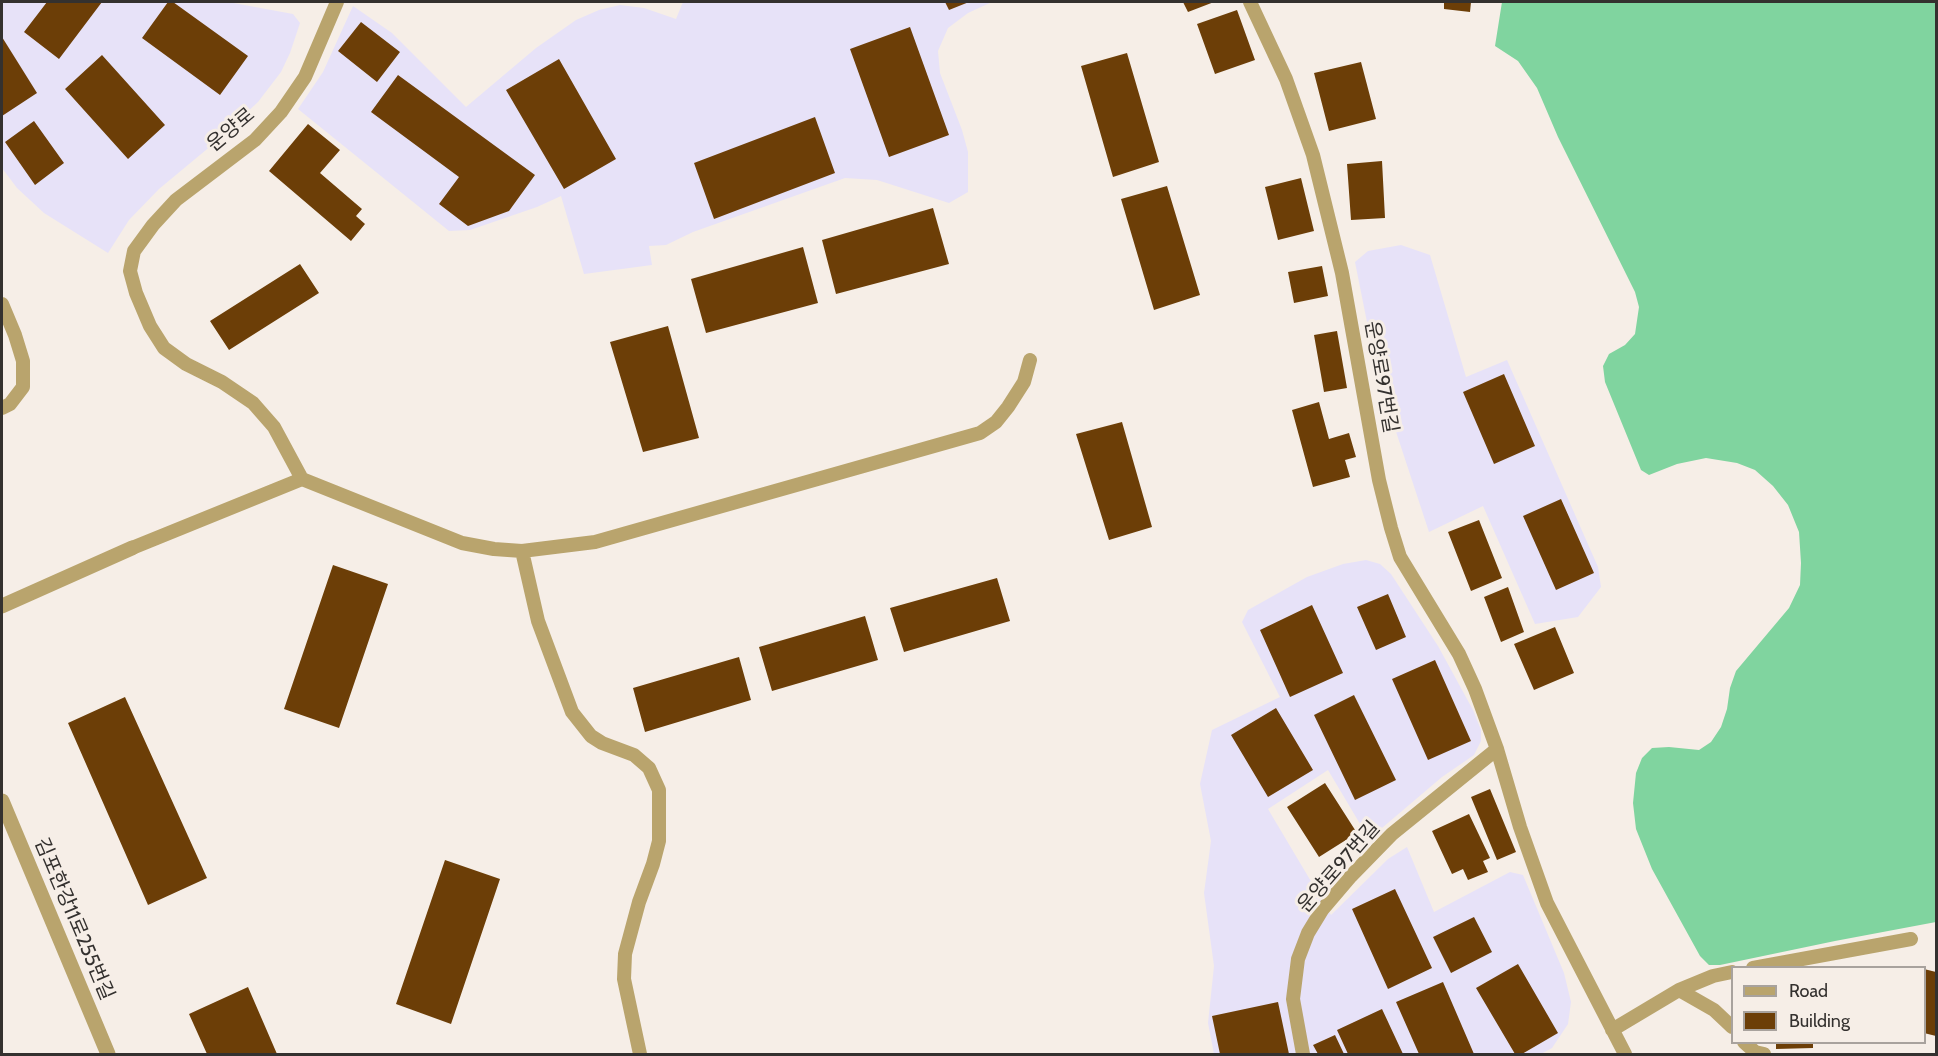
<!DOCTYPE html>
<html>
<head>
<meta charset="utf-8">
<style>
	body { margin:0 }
	#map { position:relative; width:1938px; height:1056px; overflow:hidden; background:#f6eee7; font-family:Cabin,sans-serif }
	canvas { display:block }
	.frame { position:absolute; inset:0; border:3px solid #34312f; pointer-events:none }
	.legend { position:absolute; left:1731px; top:966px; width:195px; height:78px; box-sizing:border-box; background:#f6eee7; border:2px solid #a8a29d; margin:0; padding:8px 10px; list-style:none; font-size:18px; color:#34312f }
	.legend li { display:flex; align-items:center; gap:12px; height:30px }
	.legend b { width:30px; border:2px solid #a8a29d }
</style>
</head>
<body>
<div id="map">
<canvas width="1938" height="1056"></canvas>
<div class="frame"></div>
<ul class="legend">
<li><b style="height:8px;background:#b9a46d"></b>Road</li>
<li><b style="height:16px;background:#6c3e07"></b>Building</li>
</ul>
</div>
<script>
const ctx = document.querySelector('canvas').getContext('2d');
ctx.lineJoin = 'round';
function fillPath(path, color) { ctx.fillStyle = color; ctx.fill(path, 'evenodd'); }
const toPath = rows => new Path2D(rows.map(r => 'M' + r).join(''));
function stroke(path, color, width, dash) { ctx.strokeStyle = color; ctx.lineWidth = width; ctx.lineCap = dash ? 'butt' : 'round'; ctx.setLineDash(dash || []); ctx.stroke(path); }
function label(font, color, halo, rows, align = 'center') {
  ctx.font = font + ' Cabin,"Noto Sans KR",sans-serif'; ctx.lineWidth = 6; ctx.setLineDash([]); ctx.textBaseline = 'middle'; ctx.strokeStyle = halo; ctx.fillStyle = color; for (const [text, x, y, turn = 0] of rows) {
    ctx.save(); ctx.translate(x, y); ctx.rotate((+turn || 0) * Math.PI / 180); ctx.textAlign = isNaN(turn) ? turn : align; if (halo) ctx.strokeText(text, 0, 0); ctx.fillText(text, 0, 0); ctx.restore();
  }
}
fillPath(toPath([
	[2,2,228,2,293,14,300,23,290,53,281,72,258,102,212,145,159,189,129,220,108,253,44,213,17,188,2,168],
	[683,2,992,2,968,13,948,28,938,51,940,73,962,130,968,152,968,192,949,203,877,180,845,178,693,232,666,245,649,246,652,265,584,274,561,196,537,207,470,230,449,231,298,109,323,72,353,6,392,33,466,107,536,48,576,20,599,10,620,5,644,8,676,19],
	[1401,245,1430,255,1466,377,1507,360,1598,567,1601,587,1578,617,1535,624,1483,506,1429,532,1378,377,1355,262,1368,251],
	[1366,560,1380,564,1391,574,1438,646,1473,710,1481,730,1481,741,1474,755,1442,777,1369,839,1328,770,1268,809,1331,915,1388,859,1407,847,1434,912,1510,872,1523,875,1564,973,1571,1002,1568,1024,1552,1048,1541,1054,1214,1054,1208,1023,1214,966,1204,893,1211,841,1200,784,1212,730,1280,697,1242,622,1248,610,1307,577,1343,564]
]), '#e7e2f8');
fillPath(toPath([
	[1502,2,1936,2,1936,922,1835,941,1720,965,1709,965,1700,956,1652,869,1636,829,1633,803,1636,773,1642,758,1652,748,1669,747,1699,750,1711,742,1721,727,1727,709,1730,688,1736,671,1789,608,1800,585,1801,563,1799,532,1788,505,1773,486,1755,470,1737,463,1706,458,1677,464,1649,475,1641,470,1605,382,1603,366,1609,354,1625,345,1635,334,1639,307,1635,292,1558,137,1537,88,1518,61,1495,46]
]), '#80d49f');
fillPath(toPath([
	[47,2,102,2,59,59,24,32],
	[168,2,173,2,248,56,220,95,142,38],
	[945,2,969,2,949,10],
	[1183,2,1214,2,1188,12],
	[1444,2,1471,2,1470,12,1444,9],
	[1237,10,1255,60,1215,74,1197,24],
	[361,22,400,52,377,82,338,51],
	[910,27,949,135,889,157,850,49],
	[2,37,37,93,2,116],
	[1127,53,1159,162,1113,177,1081,66],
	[102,55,165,125,128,159,65,89],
	[559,59,616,159,564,189,506,90],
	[1361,62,1376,119,1329,131,1314,73],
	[398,75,535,175,509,211,468,226,439,204,459,177,371,112],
	[815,117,835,173,714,219,694,163],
	[34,121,64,163,35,185,5,142],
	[308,124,340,150,320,173,362,209,356,216,365,224,351,241,269,171],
	[1382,161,1385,218,1351,220,1347,164],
	[1301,178,1314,231,1278,240,1265,187],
	[1167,186,1200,295,1154,310,1121,199],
	[933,208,949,264,836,294,822,240],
	[803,247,818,303,706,333,691,279],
	[300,264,319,293,229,350,210,321],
	[1322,266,1328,296,1294,303,1288,272],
	[668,326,699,438,643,452,610,342],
	[1337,331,1347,388,1324,392,1314,335],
	[1504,374,1535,446,1494,464,1463,392],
	[1319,402,1329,439,1349,433,1356,457,1345,460,1350,477,1313,487,1292,410],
	[1122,422,1152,527,1109,540,1076,434],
	[1561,499,1594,573,1556,590,1523,516],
	[1479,520,1502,578,1471,591,1448,532],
	[333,565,388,584,339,728,284,709],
	[997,578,1010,621,904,652,890,608],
	[1508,587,1524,632,1501,642,1484,597],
	[1388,594,1406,637,1376,650,1357,607],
	[1312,605,1343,673,1290,697,1260,630],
	[865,616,878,660,772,691,759,647],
	[1555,627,1574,673,1534,690,1514,644],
	[739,657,751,700,645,732,633,688],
	[1435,660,1471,741,1428,760,1392,679],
	[1354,695,1396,780,1355,800,1314,715],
	[125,697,207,878,148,905,68,723],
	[1276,708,1313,770,1268,797,1231,735],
	[1325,783,1357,833,1319,857,1287,807],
	[1490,789,1516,852,1497,860,1471,797],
	[1469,814,1490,858,1483,861,1488,872,1468,880,1463,869,1452,874,1432,831],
	[445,860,500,879,451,1024,396,1004],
	[1395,889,1432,968,1388,989,1352,909],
	[1474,917,1492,952,1451,973,1433,937],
	[1518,964,1558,1033,1522,1054,1515,1054,1476,988],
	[1924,969,1936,972,1936,1036,1924,1033],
	[1443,982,1474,1054,1419,1054,1396,1002],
	[248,987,277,1054,207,1054,189,1014],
	[1278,1002,1289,1054,1220,1054,1212,1016],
	[1382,1009,1403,1054,1348,1054,1337,1030],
	[1335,1035,1344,1054,1318,1054,1313,1045],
	[1776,1042,1813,1042,1813,1048,1776,1049]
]), '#6c3e07');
stroke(toPath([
	[337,2,305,77,281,112,255,140,176,200,153,225,134,251,130,271,136,293,150,326,164,348,186,364,222,382,253,403,274,427,302,479,462,543,494,549,522,551,595,542,980,433,996,422,1008,407,1024,382,1030,360],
	[1250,2,1286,79,1313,155,1342,273,1379,480,1391,528,1400,557,1459,654,1475,689,1497,749,1520,827,1547,903,1625,1054],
	[2,304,15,335,23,361,23,387,10,404,2,408],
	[132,548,302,479],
	[522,551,538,621,572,712,591,736,602,743,634,755,649,768,659,790,659,841,653,864,639,902,625,954,624,979,640,1054],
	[1753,968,1911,939],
	[1679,990,1714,1010,1732,1027],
	[1612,1030,1679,990,1713,976,1732,972],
	[1744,1042,1755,1052,1764,1054],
	[1303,1054,1293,999,1298,959,1308,933,1322,910,1351,876,1392,834,1497,749]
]), '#b9a46d', 14);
stroke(toPath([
	[2,606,132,548],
	[2,801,108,1054]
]), '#b9a46d', 15);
label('20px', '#34312f', '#f6eee7', [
	["운양로",231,130,-40],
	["운양로97번길",1381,377,80],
	["운양로97번길",1339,867,-49],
	["김포한강11로255번길",74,919,67]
]);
</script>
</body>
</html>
